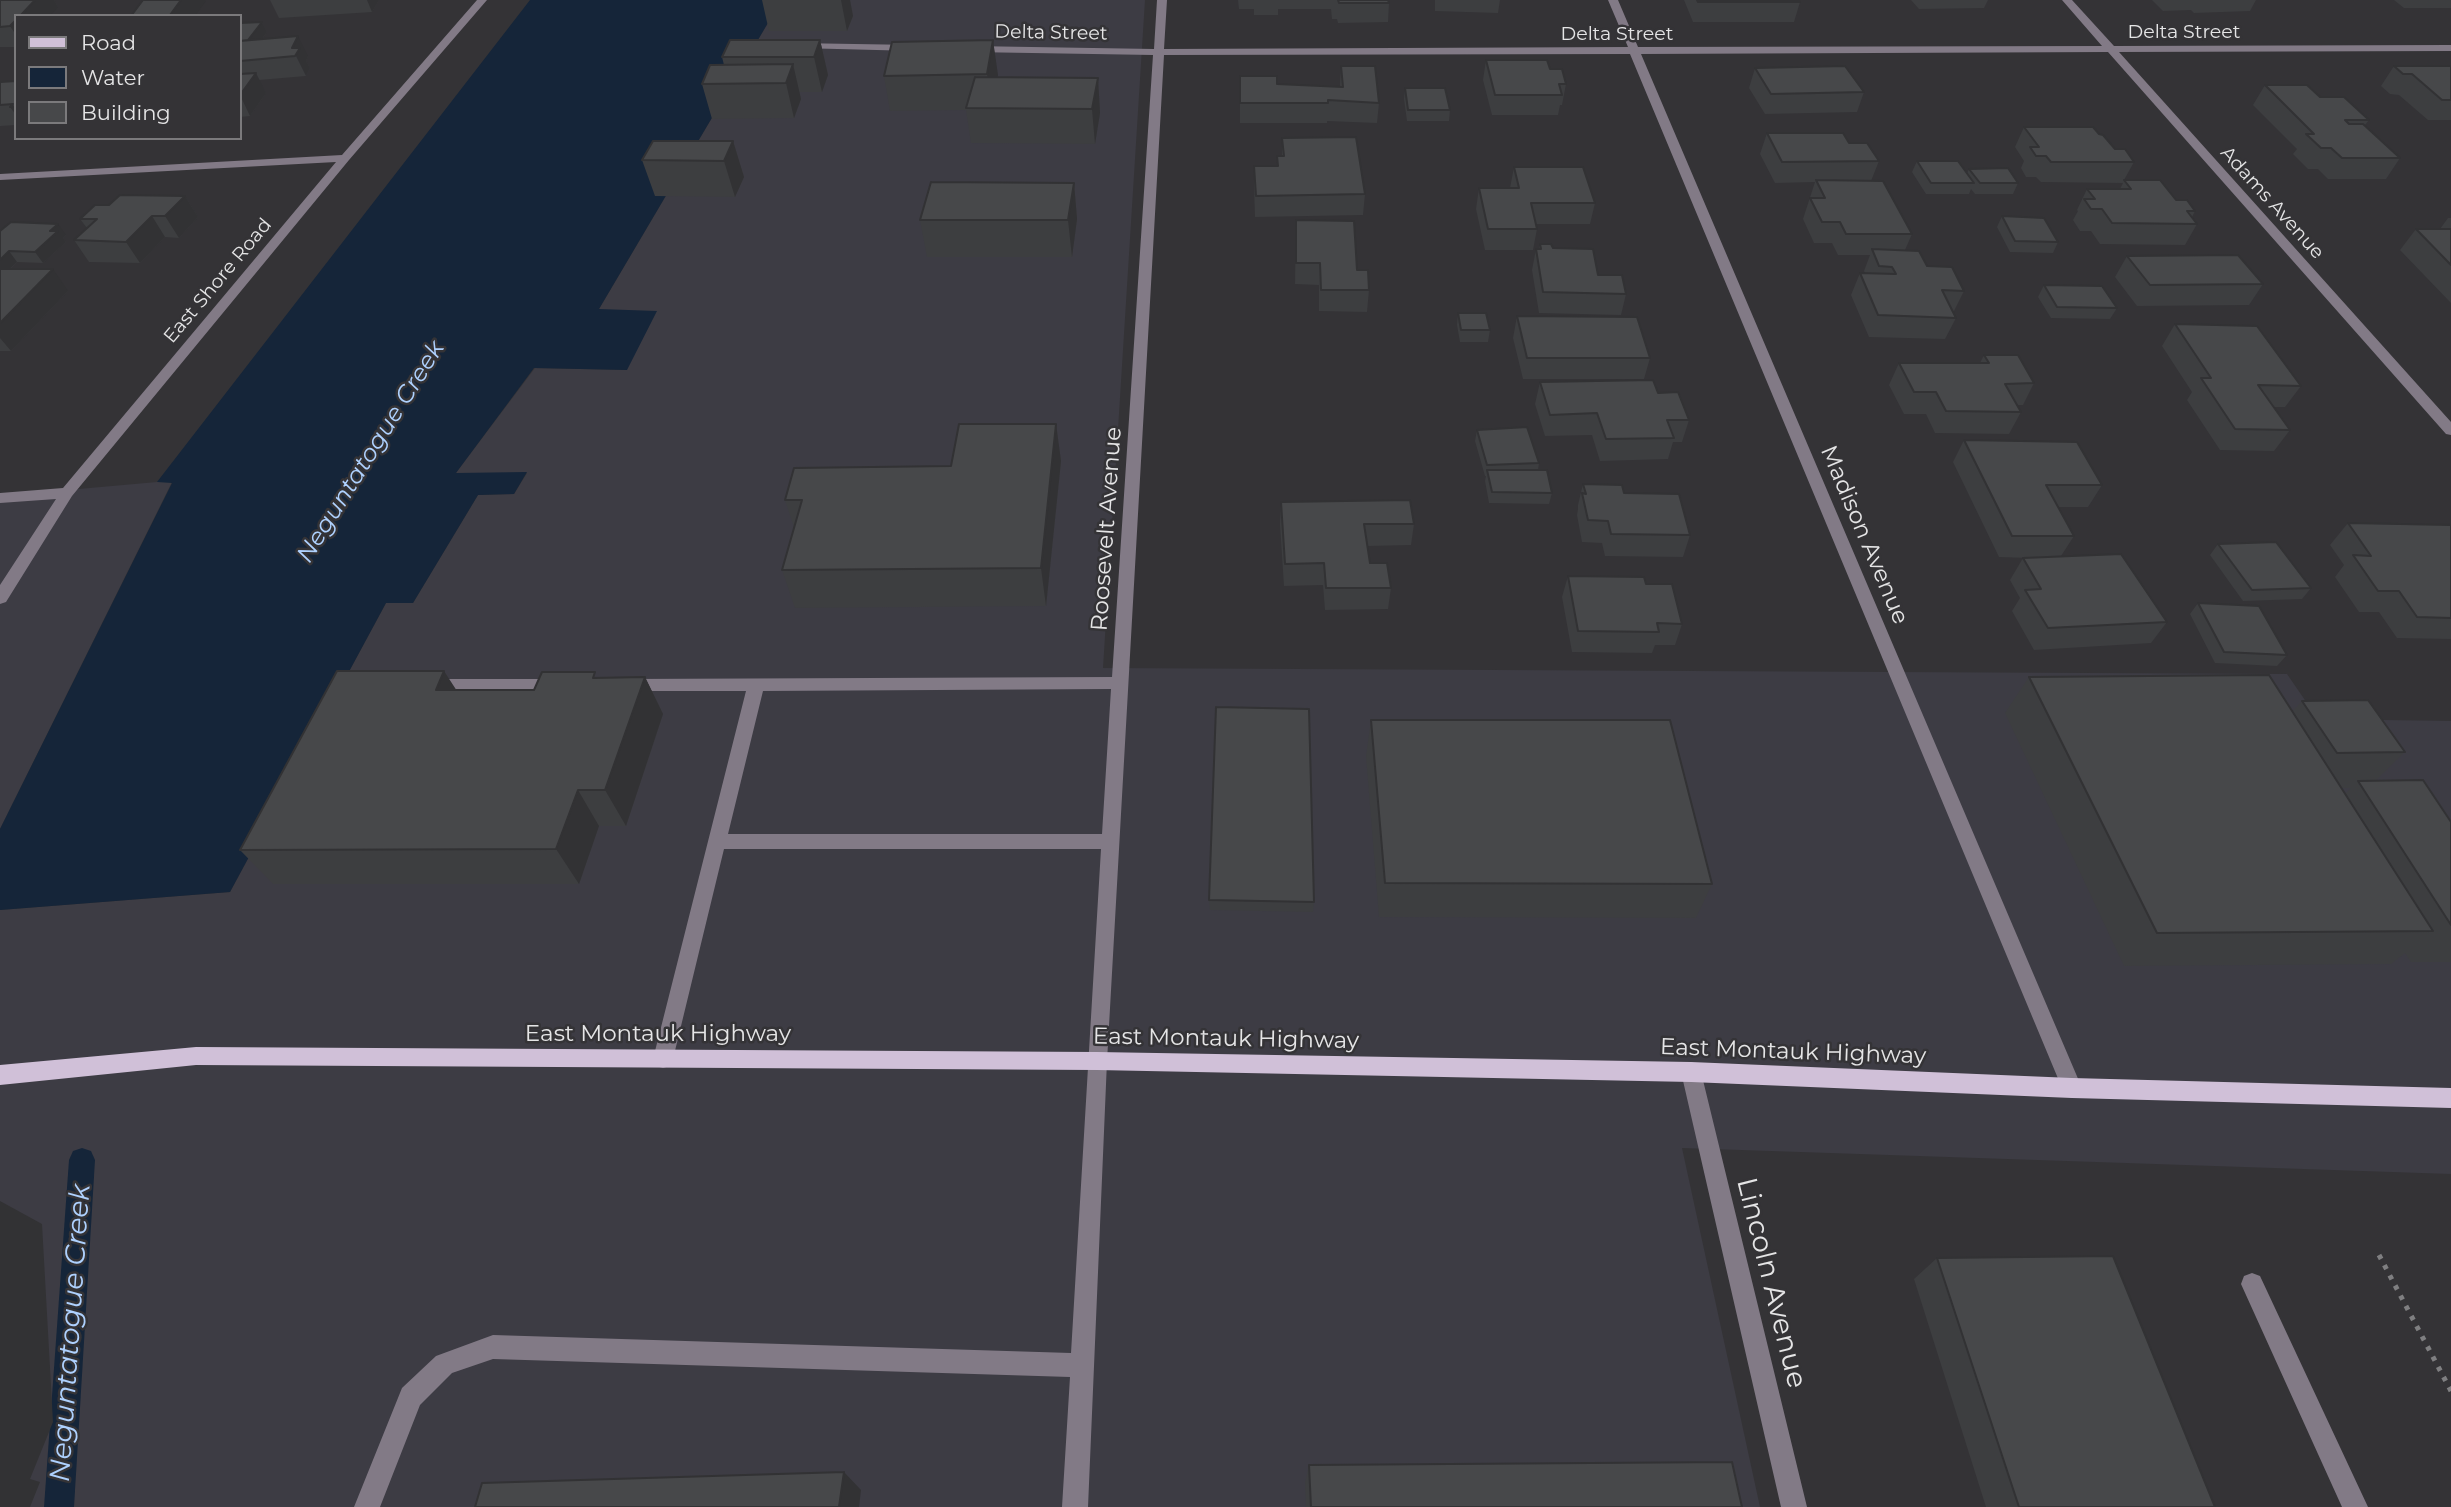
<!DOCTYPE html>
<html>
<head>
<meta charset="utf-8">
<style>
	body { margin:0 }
	#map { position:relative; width:2451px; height:1507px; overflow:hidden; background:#343336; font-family:Montserrat,sans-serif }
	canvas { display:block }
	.legend { position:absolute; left:14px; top:14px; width:228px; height:126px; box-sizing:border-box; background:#343336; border:2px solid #7b7a7c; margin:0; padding:9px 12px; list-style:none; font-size:21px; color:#e5e5e6 }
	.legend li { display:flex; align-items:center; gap:14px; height:35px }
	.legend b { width:35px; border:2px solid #7b7a7c }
</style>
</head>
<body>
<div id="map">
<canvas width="2451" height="1507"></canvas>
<ul class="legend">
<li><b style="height:9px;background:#d0c0d8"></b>Road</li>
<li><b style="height:19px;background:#152539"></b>Water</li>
<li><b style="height:19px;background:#47484a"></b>Building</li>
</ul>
</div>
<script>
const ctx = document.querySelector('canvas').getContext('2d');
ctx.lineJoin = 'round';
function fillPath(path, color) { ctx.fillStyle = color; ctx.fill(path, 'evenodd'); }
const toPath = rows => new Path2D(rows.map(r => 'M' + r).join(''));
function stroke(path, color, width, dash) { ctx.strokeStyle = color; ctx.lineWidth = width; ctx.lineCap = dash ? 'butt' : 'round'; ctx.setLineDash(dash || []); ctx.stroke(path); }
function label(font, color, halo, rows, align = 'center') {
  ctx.font = font + ' Montserrat,sans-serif'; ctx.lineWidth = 5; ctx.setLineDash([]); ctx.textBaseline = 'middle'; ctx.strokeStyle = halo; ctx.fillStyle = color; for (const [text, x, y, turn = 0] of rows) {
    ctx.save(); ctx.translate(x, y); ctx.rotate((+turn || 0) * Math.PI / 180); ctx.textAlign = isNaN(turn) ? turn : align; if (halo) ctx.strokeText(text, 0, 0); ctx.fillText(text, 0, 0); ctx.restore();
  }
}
fillPath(toPath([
	[820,0,1145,0,1103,668,2287,674,2318,719,2451,721,2451,1174,1682,1148,1760,1507,0,1507,0,910,230,892,386,603,413,603,478,495,514,494,527,473,455,474,535,368,627,370,599,309,775,11],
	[157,482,172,482,0,829,0,496]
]), '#3d3c44');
fillPath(toPath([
	[530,0,820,0,775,11,599,309,657,311,627,370,534,368,456,473,527,472,514,494,478,495,413,603,386,603,230,892,0,910,0,829,172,483,157,482]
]), '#152539');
fillPath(toPath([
	[82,1148,91,1151,95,1160,74,1507,44,1507,69,1160,73,1151,82,1148]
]), '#152539');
stroke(toPath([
	[2379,1255,2451,1391]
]), '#7f7f81', 5, [4.5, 7]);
fillPath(toPath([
	[477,0,487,0,349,160,72,496,6,602,0,604,0,585,56,499,0,503,0,493,63,488,336,162,0,180,0,174,342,155,477,0],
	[1157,0,1167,0,1164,49,1628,47,1608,0,1618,0,1638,47,2102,46,2062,0,2072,0,2114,46,2451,45,2451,51,2119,52,2451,422,2451,435,2446,434,2108,52,1641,54,2082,1088,2079,1095,2072,1098,2065,1095,2062,1088,1630,54,1164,55,1107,1061,1088,1507,1062,1507,1070,1377,493,1359,452,1373,420,1405,380,1507,354,1507,402,1388,436,1356,493,1335,1071,1353,1101,849,724,849,673,1059,670,1066,663,1068,656,1066,653,1059,746,691,627,691,619,685,627,679,1112,677,1153,55,971,52,966,49,971,46,1154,49,1157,0],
	[1111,689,1102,834,728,834,763,691,1111,689],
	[795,43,915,45,920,48,915,51,799,48,794,45,795,43],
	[431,679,557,679,565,685,557,691,431,691,423,685,431,679],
	[1691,1062,1698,1065,1701,1072,1807,1507,1781,1507,1681,1072,1684,1065,1691,1062],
	[2252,1273,2260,1276,2368,1507,2342,1507,2241,1284,2244,1276,2252,1273]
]), '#827a86');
fillPath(toPath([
	[196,1047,1097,1052,1691,1062,2072,1078,2451,1088,2451,1108,2072,1098,1691,1082,1097,1070,196,1065,0,1085,0,1065,196,1047]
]), '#d0c0d8');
fillPath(toPath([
	[0,0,54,0,58,7,16,16,16,47,0,47],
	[270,0,379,0,372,12,279,18],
	[762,0,850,0,853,16,847,31,769,31],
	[1238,0,1388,0,1389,3,1388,22,1338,23,1337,19,1332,19,1331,9,1278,9,1278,15,1254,15,1254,9,1239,9],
	[1435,0,1500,0,1498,13,1435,11],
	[1684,0,1799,0,1800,2,1794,22,1693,22],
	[1911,0,1988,0,1984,8,1919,9],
	[2152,0,2256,0,2250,11,2194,13,2191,10,2163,11],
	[2394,0,2451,0,2451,8,2404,8],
	[262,22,267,32,262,39,308,56,306,61,310,68,306,76,259,80,266,93,250,116,240,117,240,23],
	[820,40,828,75,822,92,799,92,801,99,794,118,712,119,702,84,724,65,722,57],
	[993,40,997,77,1098,78,1100,113,1095,144,971,143,966,110,890,111,884,76],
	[1486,60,1550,69,1566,84,1562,105,1560,105,1558,115,1492,115,1483,80],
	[1341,66,1379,103,1377,123,1327,121,1327,123,1240,123,1240,76,1277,84,1340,86],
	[2394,66,2451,66,2451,120,2428,120,2399,95,2390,94,2381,86],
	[1755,68,1864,92,1857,112,1765,114,1749,88],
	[16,81,16,125,0,126,0,82],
	[2265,85,2320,97,2369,120,2365,125,2400,158,2386,179,2328,179,2318,169,2308,169,2293,154,2297,149,2253,105],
	[1405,88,1450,110,1449,121,1407,121,1404,99],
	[2024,127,2099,134,2115,149,2134,162,2124,180,2176,200,2195,211,2192,217,2197,224,2185,245,2100,244,2091,231,2080,231,2073,220,2078,211,2077,210,2087,189,2120,189,2123,183,2041,182,2036,177,2026,177,2021,168,2024,161,2015,147],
	[1767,133,1849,143,1879,161,1871,181,1912,234,1905,250,1964,291,1953,313,1956,318,1945,339,1869,337,1851,295,1860,273,1865,273,1864,271,1870,255,1838,255,1832,243,1814,243,1803,219,1815,182,1775,183,1760,154],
	[1282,138,1365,194,1363,215,1255,217,1254,187,1254,166,1277,166,1277,156,1282,156],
	[733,141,744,177,735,197,655,196,642,160],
	[1917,161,1967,173,1969,169,2018,183,2013,194,1975,194,1971,189,1969,194,1926,194,1912,172],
	[1514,167,1595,203,1590,224,1536,224,1537,229,1533,250,1485,250,1476,209,1479,188,1510,188],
	[1074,183,1077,219,1072,257,927,257,920,220],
	[185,196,198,217,179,238,165,237,140,263,89,262,74,240,87,228,80,219,109,205],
	[2002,216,2058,242,2053,253,2010,252,1997,227],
	[2448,218,2451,218,2451,303,2400,250,2416,229,2440,229],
	[1296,220,1357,270,1369,290,1367,312,1319,311,1319,285,1295,284],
	[0,231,66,235,63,238,66,242,43,263,17,262,10,269,68,291,11,351,0,351],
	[1540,244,1553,248,1598,275,1626,294,1621,315,1539,313,1532,270,1536,249,1539,249],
	[2127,256,2263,284,2249,305,2137,306,2115,277],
	[2044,285,2117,308,2110,319,2051,318,2038,297],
	[1458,313,1490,330,1488,342,1460,342,1457,325],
	[1517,316,1650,358,1644,379,1523,379,1513,338],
	[2175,324,2301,386,2285,407,2274,407,2290,430,2274,451,2220,450,2187,400,2192,392,2162,346],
	[1984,355,2034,383,2023,405,2017,405,2021,412,2009,434,1935,433,1926,414,1904,414,1889,385,1899,363,1980,363],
	[1540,382,1658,393,1689,420,1682,442,1673,442,1668,459,1600,461,1592,435,1545,436,1535,404],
	[1056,424,1061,461,1046,606,795,608,782,570,794,527,785,500,951,466],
	[1477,430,1539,463,1538,470,1552,493,1549,504,1489,503,1485,481,1486,476,1485,476,1475,441],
	[1964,440,2102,485,2088,507,2058,507,2074,536,2061,556,2167,622,2151,643,2034,650,2012,611,2020,598,2010,580,2023,558,2029,558,1999,557,1953,462],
	[1583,484,1624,493,1690,535,1683,557,1605,556,1602,543,1582,542,1577,515,1578,509,1578,505],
	[1281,502,1414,524,1411,545,1367,546,1370,563,1391,588,1388,609,1325,610,1323,585,1284,586,1280,524],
	[2348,523,2451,525,2451,639,2397,638,2379,612,2359,612,2335,577,2344,565,2330,545],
	[2218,544,2311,588,2302,599,2243,601,2210,555],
	[1568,576,1646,584,1682,624,1675,645,1655,645,1652,653,1572,652,1562,597],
	[2198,603,2287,655,2277,666,2215,663,2190,614],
	[645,677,663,714,626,826,599,826,579,884,273,884,240,850,456,690,534,690,598,678],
	[2029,677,2292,712,2302,701,2405,752,2375,781,2451,822,2451,962,2411,962,2405,953,2391,964,2124,966,2005,713],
	[2341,788,2351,788,2345,794],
	[1371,720,1712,884,1696,918,1379,917,1366,756],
	[1209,900,1314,902,1313,912,1210,910],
	[1937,1258,2215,1507,1986,1507,1914,1279],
	[1309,1465,1742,1507,1306,1507,1305,1483]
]), '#3d3e40');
fillPath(toPath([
	[35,0,54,0,58,7,50,16,20,16],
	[181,0,205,0,206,1,195,16,171,16,170,15],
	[367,0,379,0,372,12],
	[841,0,850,0,853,16,847,31],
	[16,20,16,35,10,26],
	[262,22,267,32,253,51,247,41],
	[298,36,308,56,306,61,310,68,306,76,292,48],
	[820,40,828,75,822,92,814,57],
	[993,40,998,75,992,109,987,74],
	[793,64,801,99,794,118,786,83],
	[256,73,266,93,250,116,240,95],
	[1098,78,1100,113,1095,144,1092,109],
	[16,106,16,115,10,107],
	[733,141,744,177,735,197,724,161],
	[1074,183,1077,219,1072,257,1068,220],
	[185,196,198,217,179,238,165,216],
	[152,216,165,237,140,263,126,242],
	[58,224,66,235,63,238,66,242,43,263,35,252,50,231],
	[9,251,17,262,3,275,0,271,0,260],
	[53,269,68,291,11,351,0,338,0,323],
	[1056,424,1061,461,1046,606,1041,568],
	[444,671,468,708,436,690],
	[645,677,663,714,626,826,605,790],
	[578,790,599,826,579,884,556,849],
	[0,1201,42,1224,53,1422,30,1479,40,1482,30,1507,0,1507],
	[844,1472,861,1490,859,1507,839,1507]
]), '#323234');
const building = toPath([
	[0,0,35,0,20,16,16,16,16,20,10,26,0,27,0,0],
	[143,0,181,0,170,15,131,16,143,0],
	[1338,0,1388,0,1389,3,1339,3,1338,0],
	[1697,0,1799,0,1800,2,1698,2,1697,0],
	[262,22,248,40,240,41,240,23,262,22],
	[298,36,292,48,300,48,295,56,240,61,240,41,298,36],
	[730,40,820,40,814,57,722,57,730,40],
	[993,40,987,74,884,76,892,42,993,40],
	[1486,60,1547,60,1550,69,1562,69,1566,84,1559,84,1562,95,1495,95,1486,60],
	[793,64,786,83,702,84,710,65,793,64],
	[1341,66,1375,66,1379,103,1328,100,1328,103,1240,103,1240,76,1277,76,1277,84,1343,87,1341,66],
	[1845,66,1864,92,1771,94,1755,68,1845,66],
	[2394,66,2451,66,2451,100,2442,100,2412,74,2403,74,2394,66],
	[256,73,240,95,240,74,256,73],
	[975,77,1098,78,1092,109,966,108,975,77],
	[16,81,16,106,10,107,13,104,0,105,0,82,16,81],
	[2265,85,2307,85,2320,97,2344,97,2369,120,2345,120,2349,124,2363,124,2400,158,2342,158,2331,148,2321,148,2306,134,2314,134,2265,85],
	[1405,88,1445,88,1450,110,1408,110,1405,88],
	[2024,127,2093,127,2099,134,2103,135,2115,149,2125,149,2134,162,2051,162,2046,156,2036,156,2030,147,2039,147,2024,127],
	[1767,133,1843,133,1849,143,1867,143,1879,161,1782,162,1767,133],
	[1356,137,1365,194,1256,196,1254,166,1278,166,1277,156,1284,156,1282,138,1356,137],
	[653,141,733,141,724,161,642,160,653,141],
	[1917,161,1958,161,1974,183,1931,183,1917,161],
	[1514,167,1583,167,1595,203,1531,203,1537,229,1488,229,1479,188,1519,188,1514,167],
	[2008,168,2018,183,1980,183,1969,169,2008,168],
	[1816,180,1883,181,1912,234,1846,234,1840,222,1822,222,1810,198,1825,198,1816,180],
	[2124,180,2160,180,2176,200,2187,200,2195,211,2187,211,2197,224,2112,223,2102,209,2091,209,2084,199,2095,199,2087,189,2131,189,2124,180],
	[931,182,1074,183,1068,220,920,220,931,182],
	[120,195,185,196,165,216,152,216,126,242,74,240,97,219,80,219,95,205,109,205,120,195],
	[2002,216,2044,218,2058,242,2015,241,2002,216],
	[1296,220,1354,221,1357,270,1368,270,1369,290,1321,290,1320,263,1296,263,1296,220],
	[11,222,58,224,50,231,58,231,35,252,9,251,0,260,0,231,11,222],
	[2416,229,2451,229,2451,265,2416,229],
	[1540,244,1551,244,1553,248,1593,249,1598,275,1622,275,1626,294,1543,292,1536,249,1541,249,1540,244],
	[1872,249,1919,251,1927,266,1952,267,1964,291,1942,290,1956,318,1878,315,1860,273,1896,274,1892,267,1879,266,1872,249],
	[2238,255,2263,284,2150,285,2127,256,2238,255],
	[0,269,53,269,0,323,0,269],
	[2044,285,2102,286,2117,308,2057,307,2044,285],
	[1458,313,1486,313,1490,330,1461,330,1458,313],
	[1517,316,1637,317,1650,358,1527,358,1517,316],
	[2175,324,2257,326,2301,386,2258,385,2290,430,2235,429,2201,378,2211,378,2175,324],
	[1984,355,2018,355,2034,383,2005,384,2021,412,1946,411,1936,392,1914,392,1899,363,1989,363,1984,355],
	[1653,380,1658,393,1678,392,1689,420,1667,420,1674,438,1606,439,1597,413,1550,415,1540,382,1653,380],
	[959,424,1056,424,1041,568,782,570,802,500,785,500,794,468,951,466,959,424],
	[1527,427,1539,463,1487,465,1477,430,1527,427],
	[1964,440,2077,442,2102,485,2046,485,2074,536,2012,536,1964,440],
	[1487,470,1547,470,1552,493,1492,492,1487,470],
	[1583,484,1622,485,1624,493,1679,494,1690,535,1611,534,1608,521,1588,520,1582,493,1586,494,1583,484],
	[1410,500,1414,524,1364,524,1370,563,1387,563,1391,588,1326,588,1324,563,1285,564,1281,502,1410,500],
	[2348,523,2451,525,2451,618,2417,617,2399,591,2378,591,2353,555,2371,556,2348,523],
	[2276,542,2311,588,2252,590,2218,544,2276,542],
	[2121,554,2167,622,2048,628,2025,590,2041,589,2023,558,2121,554],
	[1568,576,1644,577,1646,584,1672,584,1682,624,1657,623,1659,632,1578,631,1568,576],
	[2198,603,2259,606,2287,655,2224,652,2198,603],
	[337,671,444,671,436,690,534,690,542,672,595,672,593,678,645,677,605,790,578,790,556,849,240,850,337,671],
	[2269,675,2433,931,2157,933,2029,677,2269,675],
	[2368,700,2405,752,2337,753,2302,701,2368,700],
	[1216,707,1309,709,1314,902,1209,900,1216,707],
	[1371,720,1670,720,1712,884,1385,883,1371,720],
	[2423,780,2451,822,2451,925,2358,781,2423,780],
	[2113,1256,2215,1507,2019,1507,1937,1258,2113,1256],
	[1732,1462,1742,1507,1311,1507,1309,1465,1732,1462],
	[844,1472,839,1507,475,1507,482,1483,844,1472]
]);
fillPath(building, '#47484a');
stroke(building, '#323234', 2);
label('19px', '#e5e5e6', '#343336', [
	["Delta Street",2184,32],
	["Delta Street",1051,33,1],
	["Delta Street",1617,34],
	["Adams Avenue",2272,203,48],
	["East Shore Road",218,281,-50]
]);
label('23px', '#e5e5e6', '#343336', [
	["Roosevelt Avenue",1107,529,-86],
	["Madison Avenue",1864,535,67],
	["East Montauk Highway",658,1034],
	["East Montauk Highway",1226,1039,1],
	["East Montauk Highway",1793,1052,2]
]);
label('italic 24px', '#aed1fe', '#343336', [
	["Neguntatogue Creek",371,452,-58]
]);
label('28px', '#e5e5e6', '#343336', [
	["Lincoln Avenue",1771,1283,76]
]);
label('italic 28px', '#aed1fe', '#343336', [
	["Neguntatogue Creek",71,1333,-86]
]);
</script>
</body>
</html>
